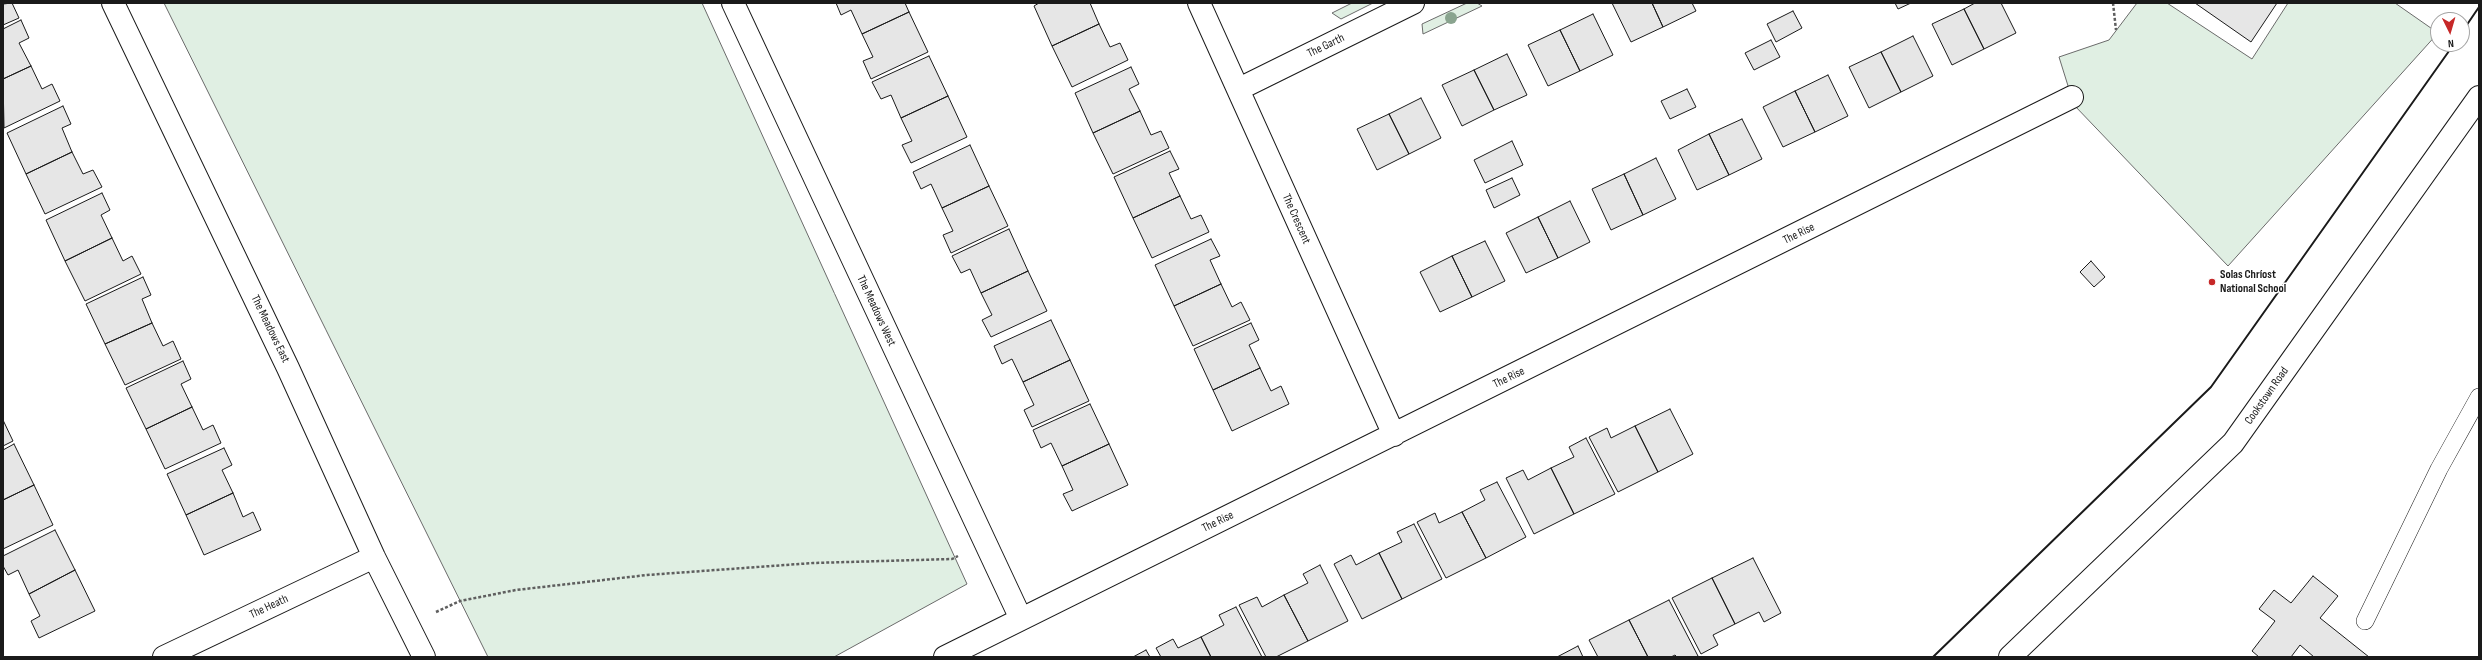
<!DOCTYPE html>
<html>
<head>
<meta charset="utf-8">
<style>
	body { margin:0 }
	#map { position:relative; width:2482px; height:660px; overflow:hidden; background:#fff; font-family:"Sofia Sans Condensed",sans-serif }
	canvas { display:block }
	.frame { position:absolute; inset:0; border:4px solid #1a1a1a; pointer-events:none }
	.north { position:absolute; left:2430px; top:12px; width:40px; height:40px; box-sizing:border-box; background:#fff; border:1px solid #a3a3a3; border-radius:50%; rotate:175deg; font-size:11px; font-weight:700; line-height:16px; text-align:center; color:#1a1a1a }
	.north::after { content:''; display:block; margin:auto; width:14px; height:18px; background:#c62828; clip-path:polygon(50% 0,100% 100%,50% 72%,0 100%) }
</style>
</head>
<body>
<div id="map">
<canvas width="2482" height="660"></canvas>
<div class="frame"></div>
<div class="north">N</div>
</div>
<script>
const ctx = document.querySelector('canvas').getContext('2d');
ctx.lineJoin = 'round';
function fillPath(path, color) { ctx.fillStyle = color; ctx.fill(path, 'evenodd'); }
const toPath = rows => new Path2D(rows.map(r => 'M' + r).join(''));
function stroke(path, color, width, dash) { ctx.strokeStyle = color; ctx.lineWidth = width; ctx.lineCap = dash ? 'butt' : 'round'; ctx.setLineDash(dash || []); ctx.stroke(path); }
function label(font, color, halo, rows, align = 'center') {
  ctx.font = font + ' "Sofia Sans Condensed",sans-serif'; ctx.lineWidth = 3; ctx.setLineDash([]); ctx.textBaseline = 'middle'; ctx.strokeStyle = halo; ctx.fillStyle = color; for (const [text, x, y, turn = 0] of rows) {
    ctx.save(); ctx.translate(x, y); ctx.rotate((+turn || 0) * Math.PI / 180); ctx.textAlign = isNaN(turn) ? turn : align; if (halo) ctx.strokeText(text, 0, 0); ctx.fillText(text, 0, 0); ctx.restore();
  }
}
const green = toPath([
	[164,3,702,3,967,584,834,657,488,657,164,3],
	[1352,3,1373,3,1341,19,1332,13,1352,3],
	[1467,3,1477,3,1482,6,1423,34,1422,24,1467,3],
	[2137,3,2167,3,2252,59,2288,3,2395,3,2438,33,2228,266,2074,105,2059,57,2109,40,2137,3]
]);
fillPath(green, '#e0efe3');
stroke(green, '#6a6a6a', 1);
const building = toPath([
	[12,3,19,18,3,25,3,4,12,3],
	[836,3,905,3,909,12,862,34,851,10,841,15,836,3],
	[1039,3,1090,3,1099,24,1052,46,1034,6,1039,3],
	[1612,3,1652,3,1663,27,1631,42,1612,3],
	[1652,3,1692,3,1696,11,1663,27,1652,3],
	[1895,3,1911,3,1898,9,1895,3],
	[1975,3,2001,3,2016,33,1984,49,1964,9,1975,3],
	[2195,3,2277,3,2251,42,2195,3],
	[1964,9,1984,49,1952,65,1932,24,1964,9],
	[1793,11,1802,28,1776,42,1767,24,1793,11],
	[909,12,928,52,871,79,863,61,873,57,862,34,909,12],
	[1593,14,1613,55,1580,71,1560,30,1593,14],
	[21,20,29,38,19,43,31,66,3,79,3,29,21,20],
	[1099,24,1110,47,1120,43,1128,60,1072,87,1052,46,1099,24],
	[1560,30,1580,71,1548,86,1528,45,1560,30],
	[1913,36,1933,76,1901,92,1881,52,1913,36],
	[1771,40,1780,57,1754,70,1745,53,1771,40],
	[1881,52,1901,92,1869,108,1849,67,1881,52],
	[1507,54,1527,95,1494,110,1474,70,1507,54],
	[929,56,948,96,901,118,891,95,881,99,872,82,929,56],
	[31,66,42,89,52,84,60,101,4,128,3,79,31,66],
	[1131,67,1139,84,1129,89,1140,111,1093,133,1075,93,1131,67],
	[1474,70,1494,110,1462,126,1442,85,1474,70],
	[1828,75,1848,116,1815,132,1795,91,1828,75],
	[1687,89,1696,107,1670,119,1661,101,1687,89],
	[1795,91,1815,132,1783,147,1763,107,1795,91],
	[948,96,967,137,911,163,902,145,912,141,901,118,948,96],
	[1421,98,1441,138,1409,154,1389,114,1421,98],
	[63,106,71,124,62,128,72,152,26,174,7,133,63,106],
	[1140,111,1151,135,1161,131,1169,148,1113,174,1093,133,1140,111],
	[1389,114,1409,154,1377,170,1357,129,1389,114],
	[1742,119,1762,159,1729,175,1709,134,1742,119],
	[1709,134,1729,175,1697,190,1678,150,1709,134],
	[1512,141,1523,165,1485,183,1474,160,1512,141],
	[970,145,989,186,942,208,931,184,921,189,913,172,970,145],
	[1170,151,1179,169,1169,173,1180,196,1133,218,1114,177,1170,151],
	[72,152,83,174,93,170,102,187,45,214,26,174,72,152],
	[1656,158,1676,199,1643,215,1624,174,1656,158],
	[1624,174,1643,215,1611,230,1592,189,1624,174],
	[1512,178,1520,195,1494,208,1486,190,1512,178],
	[989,186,1008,226,951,253,943,235,953,231,942,208,989,186],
	[102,193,110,210,101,215,112,238,65,261,46,220,102,193],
	[1180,196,1191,219,1201,215,1209,232,1152,258,1133,218,1180,196],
	[1570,201,1590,242,1558,258,1538,217,1570,201],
	[1538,217,1558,258,1526,273,1506,233,1538,217],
	[1009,229,1028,271,981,293,970,269,961,273,952,256,1009,229],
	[112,238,123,261,132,256,141,274,85,301,65,261,112,238],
	[1211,239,1220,256,1210,260,1221,284,1174,306,1155,265,1211,239],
	[1485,241,1505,281,1472,297,1452,256,1485,241],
	[1452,256,1472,297,1440,312,1420,272,1452,256],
	[2091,261,2105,277,2094,287,2080,272,2091,261],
	[1028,271,1047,311,991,337,982,320,992,315,981,293,1028,271],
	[143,277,151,295,142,299,152,323,105,344,86,304,143,277],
	[1221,284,1232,307,1241,302,1250,320,1193,346,1174,306,1221,284],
	[1051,320,1070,360,1023,382,1012,359,1002,364,994,346,1051,320],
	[152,323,163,346,173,341,181,359,125,385,105,344,152,323],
	[1251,323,1259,340,1249,345,1260,368,1213,390,1194,349,1251,323],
	[1070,360,1089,401,1032,427,1024,410,1034,405,1023,382,1070,360],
	[183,361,191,379,181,384,192,407,146,429,126,388,183,361],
	[1260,368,1271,391,1281,386,1289,404,1232,431,1213,390,1260,368],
	[1090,404,1109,444,1062,466,1051,443,1041,448,1033,430,1090,404],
	[192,407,203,430,213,425,221,443,165,469,146,429,192,407],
	[1670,409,1693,454,1658,472,1635,426,1670,409],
	[3,420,13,441,3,446,3,420],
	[1635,426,1658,472,1618,492,1589,437,1607,428,1611,438,1635,426],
	[1586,438,1615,494,1574,514,1551,468,1574,457,1569,447,1586,438],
	[14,444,34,485,3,500,3,450,14,444],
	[1109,444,1128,485,1072,511,1063,494,1073,490,1062,466,1109,444],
	[224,448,232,465,222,470,233,493,186,515,167,474,224,448],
	[1551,468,1574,514,1534,534,1506,478,1523,470,1528,480,1551,468],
	[1497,482,1526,537,1486,558,1462,512,1485,500,1480,490,1497,482],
	[34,485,53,525,3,549,3,500,34,485],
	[233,493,243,517,253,512,261,530,204,555,186,515,233,493],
	[1462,512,1486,558,1446,578,1417,522,1435,513,1439,523,1462,512],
	[1414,524,1442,579,1402,599,1379,553,1402,542,1397,532,1414,524],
	[55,530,75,570,29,594,18,570,8,575,3,566,3,556,55,530],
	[1379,553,1402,599,1362,619,1334,564,1351,555,1356,565,1379,553],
	[1753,558,1781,613,1764,622,1759,612,1735,624,1712,578,1753,558],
	[1320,565,1348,621,1308,641,1284,595,1308,583,1303,574,1320,565],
	[75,570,95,611,39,638,31,621,40,616,29,594,75,570],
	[2313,576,2338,596,2320,618,2369,657,2314,657,2300,645,2291,657,2259,657,2252,651,2275,621,2259,609,2274,590,2291,603,2313,576],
	[1712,578,1735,624,1713,635,1718,645,1701,654,1672,598,1712,578],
	[1284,595,1308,641,1276,657,1266,657,1239,605,1257,597,1262,607,1284,595],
	[1669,600,1698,656,1695,657,1677,657,1675,655,1671,657,1648,657,1629,620,1669,600],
	[1236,607,1262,657,1211,657,1201,637,1224,625,1219,615,1236,607],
	[1629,620,1648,657,1598,657,1589,640,1629,620],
	[1201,637,1211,657,1161,657,1156,648,1173,639,1178,648,1201,637],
	[1578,646,1583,657,1557,657,1578,646],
	[1146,650,1150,657,1133,657,1146,650]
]);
fillPath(building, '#e6e6e6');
stroke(building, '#1a1a1a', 1);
const service = toPath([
	[2365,621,2439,469,2479,397]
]);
const minor = toPath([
	[113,3,288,368,374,557,424,657],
	[733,3,1021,619],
	[1199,3,1394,435],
	[1239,89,1413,3],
	[164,657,374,557],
	[945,657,2072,97]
]);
const tertiary = toPath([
	[2010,657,2233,443,2479,97]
]);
stroke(service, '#1a1a1a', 18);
stroke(minor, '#1a1a1a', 24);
stroke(tertiary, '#1a1a1a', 24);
stroke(toPath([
	[2113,3,2116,30],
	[436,612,460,601,516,590,647,575,813,563,952,559,958,556]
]), '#5f5f5f', 2.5, [3, 2]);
stroke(service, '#fff', 17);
stroke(minor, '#fff', 22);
stroke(tertiary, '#fff', 22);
stroke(toPath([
	[2462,32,2479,7],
	[1933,657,2211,387,2454,44]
]), '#1a1a1a', 2);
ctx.fillStyle = '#8aa48f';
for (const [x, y] of [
	[1451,18]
]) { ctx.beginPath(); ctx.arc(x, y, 6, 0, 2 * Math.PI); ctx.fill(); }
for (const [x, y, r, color] of [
	[2212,282,4,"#c62828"]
]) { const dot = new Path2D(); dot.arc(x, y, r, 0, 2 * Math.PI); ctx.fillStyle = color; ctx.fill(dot); stroke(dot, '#fff', 1.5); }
label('12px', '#1a1a1a', '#fff', [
	["The Garth",1326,46,-26],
	["The Crescent",1296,219,66],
	["The Rise",1799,234,-26],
	["The Meadows West",876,311,65],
	["The Meadows East",270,329,64],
	["The Rise",1509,378,-26],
	["Cookstown Road",2267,396,-55],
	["The Rise",1218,522,-26],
	["The Heath",269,607,-25]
]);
label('bold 12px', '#1a1a1a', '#fff', [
	["Solas Chríost",2220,275],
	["National School",2220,289]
], 'left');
</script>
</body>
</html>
